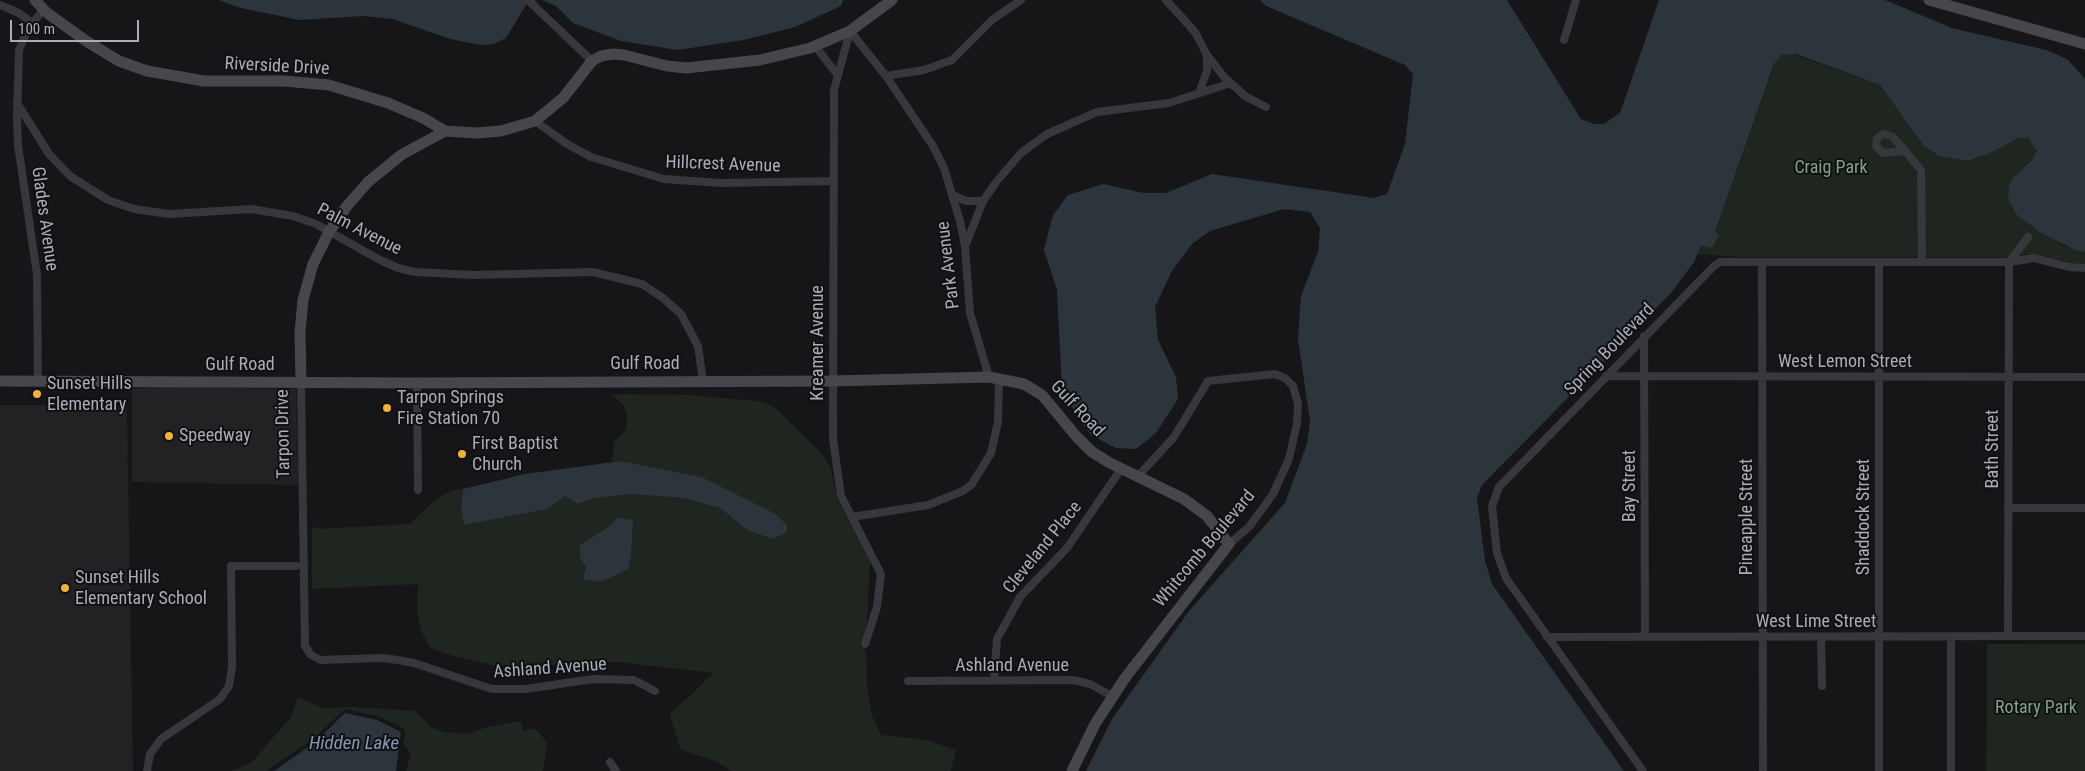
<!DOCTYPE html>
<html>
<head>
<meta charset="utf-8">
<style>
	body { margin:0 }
	#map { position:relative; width:2085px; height:771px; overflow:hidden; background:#161618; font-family:"Roboto Condensed",sans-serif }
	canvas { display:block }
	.scale { position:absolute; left:10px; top:20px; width:129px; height:22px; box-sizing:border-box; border:2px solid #a8adb8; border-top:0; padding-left:6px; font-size:15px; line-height:18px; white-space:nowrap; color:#a8adb8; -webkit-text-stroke:4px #111113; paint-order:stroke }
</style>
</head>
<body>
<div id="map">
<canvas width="2085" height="771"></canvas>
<div class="scale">100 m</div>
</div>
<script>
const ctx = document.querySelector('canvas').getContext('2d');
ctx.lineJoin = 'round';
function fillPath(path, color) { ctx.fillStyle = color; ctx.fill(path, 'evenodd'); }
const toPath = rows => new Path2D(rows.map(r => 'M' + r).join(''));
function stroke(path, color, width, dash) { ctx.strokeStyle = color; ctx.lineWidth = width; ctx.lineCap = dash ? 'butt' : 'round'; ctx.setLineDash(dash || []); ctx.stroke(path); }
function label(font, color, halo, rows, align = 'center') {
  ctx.font = font + ' "Roboto Condensed",sans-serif'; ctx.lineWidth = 4; ctx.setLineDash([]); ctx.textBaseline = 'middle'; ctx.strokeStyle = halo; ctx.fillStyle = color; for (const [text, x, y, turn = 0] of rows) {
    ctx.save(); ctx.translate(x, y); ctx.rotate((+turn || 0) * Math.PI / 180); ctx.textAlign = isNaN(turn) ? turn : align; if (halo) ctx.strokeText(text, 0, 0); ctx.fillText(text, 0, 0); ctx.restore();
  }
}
fillPath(toPath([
	[157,387,296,389,298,485,132,482,132,389],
	[0,405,127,405,133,771,0,771]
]), '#222225');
fillPath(toPath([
	[1790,53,1880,85,1924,146,1939,156,1967,161,1988,154,2019,138,2028,138,2036,147,2036,155,2013,178,2008,192,2024,221,2064,246,2085,252,2085,264,2072,263,2028,254,2006,257,1736,257,1697,254,1701,246,1715,232,1776,60,1781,55],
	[612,394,689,395,757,401,772,405,823,455,831,468,837,499,870,560,867,624,860,647,866,650,867,684,872,716,881,735,927,740,956,750,951,771,732,771,717,762,680,749,670,714,714,673,617,662,593,664,577,661,541,667,492,665,453,656,431,648,421,631,417,611,418,584,312,589,312,526,317,529,410,524,435,500,453,490,463,489,461,510,464,525,546,509,565,496,578,504,594,498,631,494,683,498,720,508,747,530,774,513,702,477,621,461,612,462,614,442,626,429,627,414,623,405],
	[618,518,586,567,580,558,580,545,605,529],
	[1987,644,2085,644,2085,771,1986,771],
	[298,697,323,708,354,707,416,711,431,727,445,732,467,734,488,727,520,721,524,731,529,728,537,730,547,743,543,771,406,771,411,754,403,744,405,732,403,728,378,716,345,709,312,740,266,771,231,771,252,762,291,717]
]), '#1e261f');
fillPath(toPath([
	[219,0,538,0,527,3,506,38,493,44,481,45,450,39,393,19,363,16,299,20,237,7],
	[542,0,843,0,841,6,795,27,743,40,678,50,621,41,573,23,556,6],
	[1260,0,1507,0,1581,119,1594,124,1604,124,1620,113,1659,0,1885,0,1952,28,2046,50,2067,59,2080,73,2085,79,2085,252,2075,250,2041,233,2017,215,2008,199,2009,186,2013,178,2032,160,2037,151,2028,138,2019,138,1988,154,1967,161,1939,156,1924,146,1880,85,1796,54,1781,55,1774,64,1715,232,1719,236,1712,248,1701,246,1694,262,1671,293,1482,485,1477,498,1485,561,1492,584,1624,771,1086,771,1112,719,1189,611,1285,503,1307,444,1310,421,1298,339,1301,296,1318,252,1320,228,1310,212,1284,209,1210,231,1192,244,1172,271,1155,307,1158,340,1176,377,1178,399,1156,433,1136,449,1116,448,1091,435,1076,414,1062,389,1057,290,1044,250,1053,215,1068,195,1103,184,1144,193,1166,193,1212,174,1374,198,1387,194,1405,144,1413,74,1405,65,1266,6],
	[621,461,702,477,774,513,787,525,786,533,773,539,747,530,720,508,683,498,631,494,594,498,578,504,565,496,547,509,464,525,461,510,463,489,525,474],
	[618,518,633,520,631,555,628,569,601,582,583,579,586,567,580,558,580,545,605,529],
	[345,713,377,720,401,732,396,771,274,771,314,743]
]), '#2c353c');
stroke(toPath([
	[528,0,592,61],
	[1166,0,1195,32,1207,55,1224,77,1245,96,1266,107],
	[0,5,19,13,32,23],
	[850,31,834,90,833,439,841,496,881,574,877,607,865,644],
	[850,31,886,76,933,146,944,168,960,221,965,246,970,313,989,377],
	[1564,40,1576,0],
	[815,46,837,74],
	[886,76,924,70,952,60,992,20,1021,0],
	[1199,93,1207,71,1207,56],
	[17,103,49,154,70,176,108,200,134,209,169,214,251,209,293,216,316,224,378,259,398,268,415,272,473,275,593,272,642,284,663,298,681,314,698,346,703,381],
	[535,121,567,144,591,157,664,179,721,183,833,181],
	[1905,151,1883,153,1876,146,1877,138,1884,134,1891,136,1894,138,1905,151,1921,170,1922,262],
	[953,195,966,201,983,201],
	[966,244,983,201,997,181,1021,153,1047,134,1097,112,1169,103,1231,83],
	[1762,262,1763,771],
	[1644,336,1645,636],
	[1606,376,2085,377],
	[38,381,37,275,18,145,17,118,19,50,28,29,43,10],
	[301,383,305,646,311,655,321,660,381,658,398,660,414,663,492,689,526,689,593,679,634,680,655,691],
	[417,383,418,490],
	[1139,475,1174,437,1208,381,1275,374,1285,378,1293,386,1298,404,1297,423,1289,459,1273,494,1249,527,1229,544],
	[2008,508,2085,508],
	[852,517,928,505,963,491,972,484,991,453,998,422,999,378],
	[2008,636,2009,262,2028,237],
	[1547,637,2085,636],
	[1821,637,1822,686],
	[994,680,997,639,1020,597,1067,548,1121,469],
	[908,681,1073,680,1090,684,1112,696],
	[610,762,616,771],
	[147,771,150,754,161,739,220,699,229,686,232,667,231,566,296,566],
	[1643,771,1506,578,1497,553,1492,506,1499,487,1714,266,1720,262,2009,262,2034,258,2069,267,2085,268],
	[1879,771,1879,262],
	[1951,771,1951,637]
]), '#37383d', 8);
stroke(toPath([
	[35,0,46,12,86,41,119,61,147,71,204,81,284,81,329,85,388,103,423,118,445,131,476,133,501,131,535,121,563,98,592,61,601,56,613,54,624,55,667,66,686,68,760,60,810,48,850,31,892,0],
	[1929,0,2085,44],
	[0,381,417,383,832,381,989,377,1024,384,1042,395,1076,436,1092,452,1110,463,1184,499,1207,516,1229,544,1125,678,1095,724,1072,771],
	[301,383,300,332,303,300,313,264,329,232,347,206,368,182,401,155,445,131]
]), '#45474d', 11);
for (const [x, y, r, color] of [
	[37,394,5,"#f2b134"],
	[387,408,5,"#f2b134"],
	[169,436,5,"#f2b134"],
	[462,454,5,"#f2b134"],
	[65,588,5,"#f2b134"]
]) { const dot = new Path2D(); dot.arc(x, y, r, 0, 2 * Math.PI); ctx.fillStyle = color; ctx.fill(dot); stroke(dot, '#111113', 2); }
label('18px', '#a8adb8', '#111113', [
	["Riverside Drive",277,67,3],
	["Hillcrest Avenue",723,165,2],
	["Glades Avenue",44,219,82],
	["Palm Avenue",359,230,27],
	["Park Avenue",949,265,-97],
	["Kreamer Avenue",818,343,-90],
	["Spring Boulevard",1610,350,-46],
	["West Lemon Street",1845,362],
	["Gulf Road",645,364],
	["Gulf Road",240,365],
	["Gulf Road",1077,409,47],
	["Tarpon Drive",284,434,-91],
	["Bath Street",1993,449,-90],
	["Bay Street",1630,486,-90],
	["Pineapple Street",1747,517,-90],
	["Shaddock Street",1864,517,-90],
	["Cleveland Place",1043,548,-51],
	["Whitcomb Boulevard",1205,549,-50],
	["West Lime Street",1816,622],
	["Ashland Avenue",1012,666],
	["Ashland Avenue",550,669,-4]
]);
label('18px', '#7fa381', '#111113', [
	["Craig Park",1831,168],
	["Rotary Park",2036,708]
]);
label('18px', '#a8adb8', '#111113', [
	["Sunset Hills",47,384],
	["Elementary",47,405],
	["Tarpon Springs",397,398],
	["Fire Station 70",397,419],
	["Speedway",179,436],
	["First Baptist",472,444],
	["Church",472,465],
	["Sunset Hills",75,578],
	["Elementary School",75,599]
], 'left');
label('italic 19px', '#7f9bb3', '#111113', [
	["Hidden Lake",354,744]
]);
</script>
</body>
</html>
